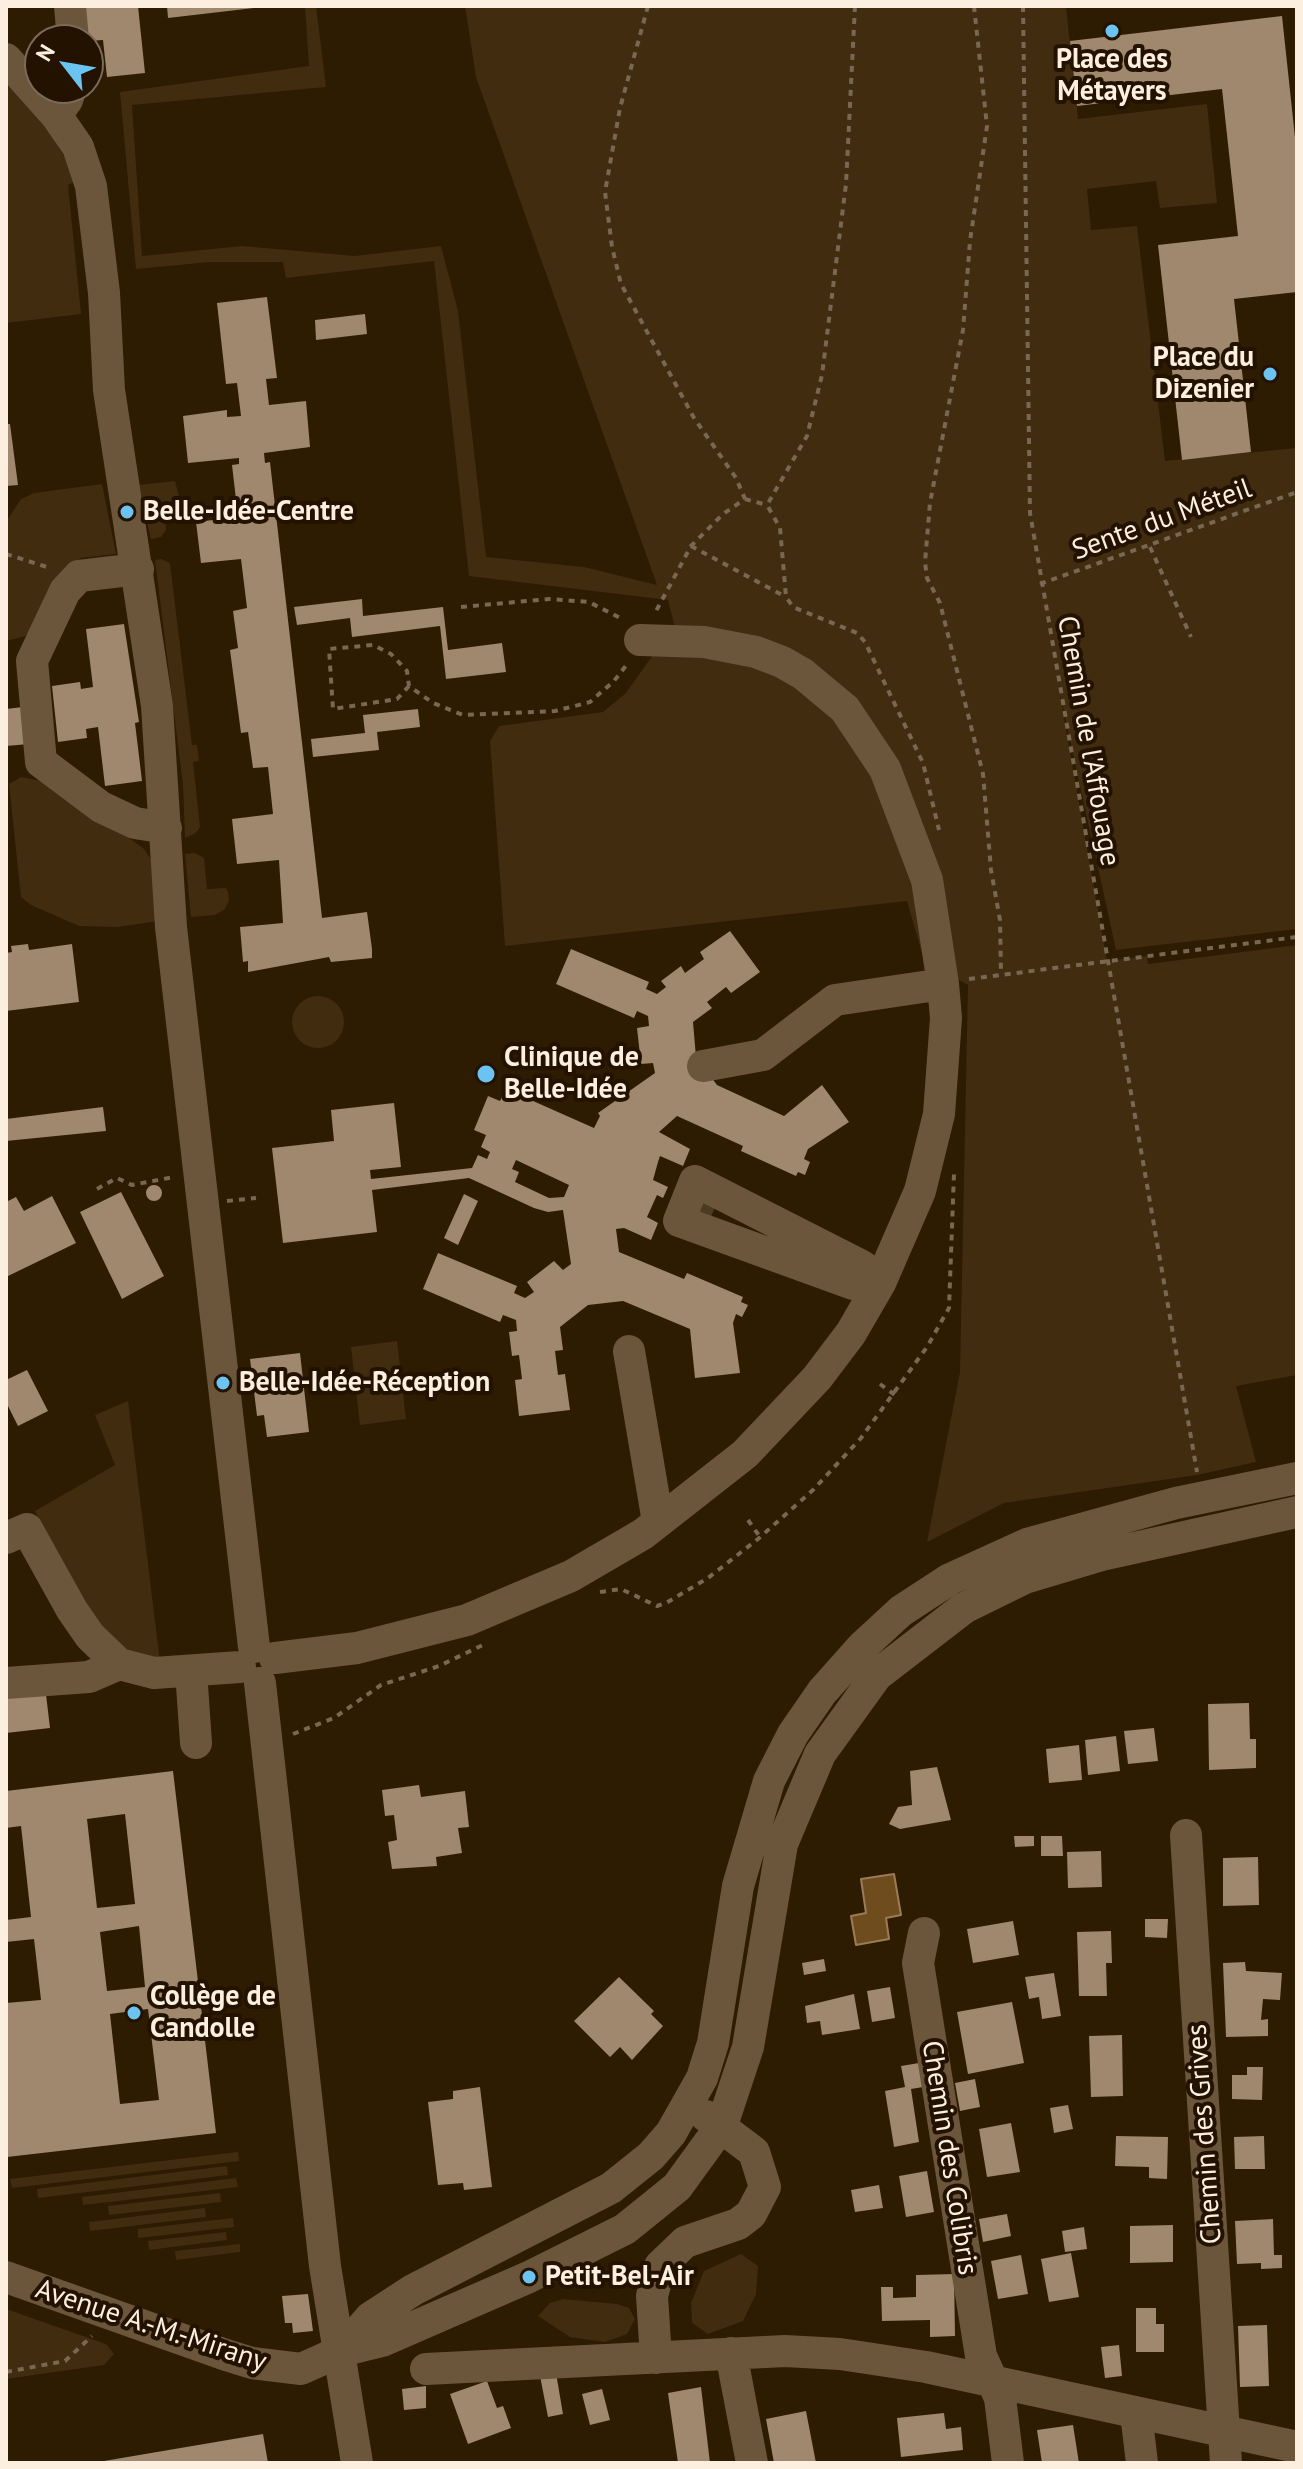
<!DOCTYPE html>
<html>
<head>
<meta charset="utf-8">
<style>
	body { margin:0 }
	#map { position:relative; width:1303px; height:2469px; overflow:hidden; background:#2d1b02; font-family:"PT Sans",sans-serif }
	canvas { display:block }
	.frame { position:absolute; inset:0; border:8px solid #fcefe0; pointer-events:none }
	.north { position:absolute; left:24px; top:24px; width:80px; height:80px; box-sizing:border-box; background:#231200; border:2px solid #7a6a5a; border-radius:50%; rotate:301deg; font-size:22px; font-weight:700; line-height:32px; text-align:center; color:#fcefe0 }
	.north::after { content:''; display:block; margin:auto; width:28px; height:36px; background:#6bc3f2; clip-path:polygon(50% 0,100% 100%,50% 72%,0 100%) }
</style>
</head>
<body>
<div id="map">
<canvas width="1303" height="2469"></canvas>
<div class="frame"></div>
<div class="north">N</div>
</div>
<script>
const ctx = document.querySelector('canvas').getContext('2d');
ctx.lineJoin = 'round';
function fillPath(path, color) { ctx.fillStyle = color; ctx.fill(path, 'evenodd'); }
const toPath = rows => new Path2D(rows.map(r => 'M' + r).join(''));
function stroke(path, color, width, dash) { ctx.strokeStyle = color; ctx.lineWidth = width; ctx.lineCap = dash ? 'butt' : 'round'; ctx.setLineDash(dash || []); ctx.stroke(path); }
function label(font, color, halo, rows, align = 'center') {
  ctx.font = font + ' "PT Sans",sans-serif'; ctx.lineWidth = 8; ctx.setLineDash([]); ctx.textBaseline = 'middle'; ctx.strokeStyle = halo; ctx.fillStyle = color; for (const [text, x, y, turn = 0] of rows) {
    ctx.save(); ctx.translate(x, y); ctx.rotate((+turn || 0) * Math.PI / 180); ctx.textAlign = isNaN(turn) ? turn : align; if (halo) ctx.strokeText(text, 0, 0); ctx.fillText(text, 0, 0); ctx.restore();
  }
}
fillPath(toPath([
	[305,6,316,6,326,87,132,105,142,256,242,246,355,256,441,246,458,311,486,557,584,567,657,585,476,77,465,6,1066,6,1078,119,1207,104,1217,203,1160,208,1156,181,1087,189,1091,230,1137,226,1165,461,1297,448,1297,929,1116,950,1058,685,1107,961,1147,956,1148,964,1297,945,1297,1375,1236,1386,1256,1462,1197,1475,1004,1503,927,1542,960,1372,968,985,924,960,907,901,505,946,490,741,499,726,603,712,625,694,653,655,681,652,668,600,469,576,434,261,286,278,283,262,210,262,136,269,120,92,309,66],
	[6,80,48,129,65,158,74,182,68,185,81,314,6,323],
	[175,481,180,501,164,503,166,530,161,537,151,539,139,485],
	[102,484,116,554,81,558,69,565,33,634,6,641,6,522,21,499,34,493],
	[161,559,170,563,192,745,197,745,199,761,193,762,200,827,196,833,185,838,183,785,155,560],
	[21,777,57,784,144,849,153,862,158,921,117,927,79,926,31,905,21,897,9,784],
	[195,853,204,858,207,889,226,888,228,892,229,901,224,910,215,915,191,917,185,854],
	'292 1022a26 26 0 1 1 52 0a26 26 0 1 1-52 0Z',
	[397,1341,406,1419,360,1425,351,1347],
	[128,1401,160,1662,127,1656,83,1609,35,1511,115,1465,95,1415],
	[238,2152,239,2161,12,2188,10,2179],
	[227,2166,228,2175,38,2198,37,2189],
	[236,2178,238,2187,83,2205,82,2197],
	[220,2193,221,2202,109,2215,108,2206],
	[205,2208,206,2217,90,2231,89,2222],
	[233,2218,234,2227,138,2238,138,2229],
	[226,2232,227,2240,149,2250,148,2241],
	[240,2244,240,2252,176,2260,175,2251],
	[741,2254,758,2266,756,2294,743,2321,708,2334,692,2323,691,2303,704,2271],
	[563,2299,617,2304,629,2308,635,2319,627,2334,605,2342,570,2337,538,2316,550,2303],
	[6,2309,106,2344,114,2354,104,2365,6,2379]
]), '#422c0f');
const water = toPath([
	[894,1874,901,1915,886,1918,889,1939,856,1945,851,1916,866,1913,861,1879,894,1874]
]);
fillPath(water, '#6e4c1e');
stroke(water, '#997d58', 2);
fillPath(toPath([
	[82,6,138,6,145,73,107,77,103,40,88,41],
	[167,6,254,6,254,8,168,18],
	[1282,16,1297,156,1297,292,1234,299,1251,452,1182,460,1158,245,1238,236,1222,89,1077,106,1070,41],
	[267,297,277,378,266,379,269,405,306,401,310,447,264,453,265,463,270,462,322,918,367,912,372,949,372,958,331,962,329,957,248,972,248,961,243,962,240,927,283,923,279,860,237,864,232,819,273,814,268,767,253,768,248,732,241,733,230,650,238,648,233,611,247,608,241,559,201,563,196,522,238,517,232,465,239,464,239,458,188,463,183,416,227,410,227,417,241,416,237,383,226,384,217,303],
	[365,314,367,334,316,340,315,320],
	[6,424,10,424,18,485,6,486],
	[362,599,363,616,443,607,448,650,502,643,506,672,446,679,440,626,352,637,350,618,297,625,294,607],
	[124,624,139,722,135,723,142,781,105,786,98,727,86,729,87,738,58,742,52,686,80,682,81,689,93,687,86,629],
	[23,707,29,744,6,746,6,709],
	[418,709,420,727,377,732,379,750,313,757,311,739,365,733,363,715],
	[730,931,760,972,731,993,726,987,707,1002,712,1008,693,1022,696,1057,717,1085,784,1116,822,1085,849,1122,808,1149,804,1159,810,1162,805,1175,798,1172,796,1176,741,1151,743,1146,677,1116,659,1132,690,1149,683,1166,660,1156,658,1162,653,1180,668,1187,663,1198,657,1195,647,1217,658,1223,651,1240,624,1228,616,1229,619,1252,684,1279,687,1273,743,1297,741,1302,748,1305,742,1317,736,1314,733,1323,740,1373,695,1378,690,1329,623,1301,588,1305,560,1327,563,1350,555,1351,558,1375,565,1374,570,1410,519,1416,515,1380,522,1379,519,1355,512,1356,509,1332,517,1331,516,1320,503,1315,500,1322,423,1289,438,1253,517,1286,514,1293,525,1298,534,1292,527,1282,554,1261,563,1270,571,1264,563,1210,548,1212,534,1208,469,1178,372,1190,377,1232,283,1243,272,1148,334,1141,331,1110,394,1103,401,1167,370,1170,371,1179,472,1168,478,1155,487,1159,490,1152,481,1147,486,1135,474,1130,488,1096,500,1101,506,1089,594,1128,600,1116,598,1113,655,1073,653,1063,641,1064,637,1028,649,1026,648,1016,637,1011,634,1018,556,984,571,949,649,982,646,989,657,994,666,987,661,981,681,966,685,973,704,959,700,952],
	[516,1160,569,1185,564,1197,549,1198,515,1182,519,1172,512,1169],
	[28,944,29,950,72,944,79,1002,6,1011,6,953,12,952,11,946],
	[103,1107,106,1131,6,1141,6,1119],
	'146 1193a8 8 0 1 1 16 0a8 8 0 1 1-16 0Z',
	[121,1192,164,1276,122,1299,80,1212],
	[464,1194,478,1201,458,1245,444,1238],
	[52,1196,76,1243,6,1277,6,1202,16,1197,24,1211],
	[300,1353,309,1432,267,1437,264,1415,257,1416,250,1359],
	[27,1370,48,1411,18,1426,6,1402,6,1380],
	[45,1686,50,1728,6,1733,6,1690],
	[1249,1703,1250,1739,1256,1739,1256,1768,1209,1770,1208,1704],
	[1154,1728,1158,1761,1128,1764,1124,1731],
	[1116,1736,1120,1771,1088,1775,1085,1740],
	[1079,1745,1082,1780,1049,1783,1046,1749],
	[937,1767,951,1820,900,1829,889,1824,898,1807,912,1805,910,1771],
	[173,1771,216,2133,7,2157,6,2003,41,2000,34,1939,6,1942,6,1920,31,1917,21,1826,6,1828,6,1791],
	[125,1814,135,1904,97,1908,87,1819],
	[139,1926,145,1987,107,1991,100,1932],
	[148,2009,159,2100,120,2104,110,2014],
	[419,1785,421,1797,465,1791,469,1827,458,1828,462,1853,436,1857,437,1866,392,1869,388,1842,397,1840,394,1815,385,1816,382,1790],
	[1014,1836,1034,1836,1034,1846,1015,1847],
	[1041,1836,1062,1836,1063,1856,1041,1856],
	[1101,1851,1102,1887,1068,1888,1067,1852],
	[1258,1857,1259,1905,1223,1906,1223,1858],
	[1145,1919,1168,1919,1167,1938,1145,1937],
	[1013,1921,1019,1955,973,1963,967,1929],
	[1111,1931,1112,1963,1106,1963,1107,1996,1079,1996,1077,1932],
	[824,1959,826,1971,804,1975,802,1963],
	[1245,1962,1246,1971,1282,1973,1280,2000,1263,1999,1261,2020,1268,2019,1268,2036,1226,2037,1223,1963],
	[1054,1973,1061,2016,1042,2019,1039,1997,1029,1999,1025,1977],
	[619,1977,654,2011,651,2014,663,2026,632,2060,620,2047,610,2057,574,2021],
	[890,1987,895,2018,872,2022,867,1991],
	[854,1994,860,2029,822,2035,820,2021,807,2023,805,2006],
	[1012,2002,1024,2063,968,2074,957,2012],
	[1122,2035,1123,2096,1091,2097,1089,2036],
	[925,2062,929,2086,911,2089,919,2142,894,2147,885,2091,905,2087,901,2066],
	[1247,2067,1263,2067,1262,2100,1232,2099,1232,2075,1247,2075],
	[975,2079,980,2107,960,2111,955,2083],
	[480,2087,492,2187,464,2190,463,2183,438,2185,428,2102,453,2099,453,2091],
	[1068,2105,1073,2129,1054,2133,1050,2108],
	[1011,2123,1020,2172,987,2177,979,2129],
	[1116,2136,1168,2137,1167,2179,1149,2178,1149,2167,1115,2166],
	[1264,2136,1265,2169,1235,2169,1234,2137],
	[927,2171,934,2212,906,2217,899,2176],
	[879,2185,883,2208,855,2212,851,2190],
	[1007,2214,1011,2236,983,2242,979,2219],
	[1273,2219,1274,2255,1282,2255,1282,2268,1261,2269,1261,2263,1237,2264,1235,2221],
	[1173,2225,1173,2262,1130,2263,1130,2226],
	[1084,2227,1087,2249,1065,2252,1062,2231],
	[1071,2253,1079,2297,1049,2302,1041,2259],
	[1021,2255,1028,2294,998,2299,991,2261],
	[954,2274,955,2336,930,2337,930,2320,882,2321,881,2287,893,2287,893,2298,916,2297,916,2275],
	[308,2294,313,2331,293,2333,292,2323,285,2323,282,2296],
	[1136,2308,1156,2308,1156,2324,1164,2324,1164,2352,1136,2352],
	[1267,2325,1269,2386,1240,2387,1238,2326],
	[1119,2345,1122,2376,1105,2378,1101,2347],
	[556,2373,563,2414,548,2417,540,2376],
	[487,2381,497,2408,503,2406,511,2428,468,2444,450,2394],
	[426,2386,426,2408,404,2410,402,2389],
	[701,2387,710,2463,678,2463,668,2393],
	[602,2389,610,2420,590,2425,582,2394],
	[806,2411,816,2463,774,2463,766,2419],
	[944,2413,946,2429,961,2427,963,2450,901,2457,897,2418],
	[1073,2425,1079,2463,1042,2463,1037,2430],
	[263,2434,268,2463,104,2463,104,2461]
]), '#9f886d');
stroke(toPath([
	[697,1205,713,1212]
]), '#4c3b23', 32, [32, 16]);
stroke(toPath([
	[648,6,620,108,605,192,612,247,621,284,694,418,736,478,745,499,723,514,691,546,655,613],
	[855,6,846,184,822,375,807,436,767,505,780,528,786,597,793,607,857,633,865,642,923,763,939,830],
	[974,6,987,126,970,241,963,330,930,503,925,562,927,578,940,603,983,774,991,870,1000,920,1001,974],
	[1023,6,1030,513,1197,1472],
	[745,499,767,505],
	[691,546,786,597],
	[1150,547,1191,637],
	[6,554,50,568],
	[1040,584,1297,492],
	[461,607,549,599,589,602,624,620],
	[409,686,397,699,333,709,329,649,373,645,391,654,407,671,409,686,433,703,463,715,555,711,590,702,614,681,628,663],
	[969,979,1297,937],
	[97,1189,117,1178,132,1185,174,1177],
	[227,1201,256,1198],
	[880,1384,895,1395],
	[748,1520,760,1537],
	[600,1592,621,1589,657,1606,666,1603,708,1578,758,1539,814,1489,861,1438,927,1347,949,1308,954,1173],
	[293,1734,334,1718,381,1685,439,1666,487,1643],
	[6,2372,65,2361,92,2336]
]), '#786853', 4, [6, 6]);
stroke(toPath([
	[70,6,73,40],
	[6,59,56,115,78,147,91,186,104,293,109,390,157,706,171,927,254,1647],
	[56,115,67,100,71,88],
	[138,569,79,576,65,591,32,661,41,762,101,807,135,823,166,828],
	[703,1066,763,1055,835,1000,943,984],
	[695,1181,862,1266,880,1283,853,1284,679,1221,695,1181],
	[629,1351,658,1522],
	[6,1538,27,1529,72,1610,90,1636,119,1664,154,1673,240,1667],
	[275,1658,357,1648,467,1620,571,1576,643,1534,745,1454,817,1378,851,1333,880,1283,920,1191,939,1114,946,1018,943,984,927,880,885,769,845,709,803,674,782,662,756,652,704,642,640,640],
	[191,1671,196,1743],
	[6,1683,89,1677,119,1664],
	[260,1683,325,2266,357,2463],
	[1186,1835,1226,2463],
	[924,1933,918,1963,981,2356,1000,2398,1008,2463],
	[6,2277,226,2355,252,2363,301,2369,341,2351,382,2341,529,2277,625,2229,677,2187,722,2125,748,2047,782,1844,820,1754,877,1675,964,1608,1025,1578,1102,1555,1297,1512],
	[341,2351,370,2318,413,2290,611,2188,651,2156,671,2133,702,2078,713,2043,738,1886,769,1781,793,1734,822,1692,863,1646,901,1611,950,1579,1027,1544,1176,1503,1297,1478],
	[731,2353,752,2463],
	[656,2358,652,2296,660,2266,685,2242,738,2224,751,2214,765,2187,754,2152,706,2116],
	[426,2369,785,2351,840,2354,926,2367,1297,2447],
	[1136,2413,1142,2463]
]), '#6b563c', 32);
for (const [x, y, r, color] of [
	[1112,31,8,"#6bc3f2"],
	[1270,374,8,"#6bc3f2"],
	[127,512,8,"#6bc3f2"],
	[486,1074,10,"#6bc3f2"],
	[223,1383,8,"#6bc3f2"],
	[134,2013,8,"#6bc3f2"],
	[529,2277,8,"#6bc3f2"]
]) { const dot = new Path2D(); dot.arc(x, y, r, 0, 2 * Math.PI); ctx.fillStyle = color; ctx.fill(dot); stroke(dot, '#231200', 3); }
label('bold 28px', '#fcefe0', '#231200', [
	["Place des",1112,60,"center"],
	["Métayers",1112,92,"center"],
	["Place du",1254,358,"right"],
	["Dizenier",1254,390,"right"],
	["Belle-Idée-Centre",143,512],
	["Clinique de",504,1058],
	["Belle-Idée",504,1090],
	["Belle-Idée-Réception",239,1383],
	["Collège de",150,1997],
	["Candolle",150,2029],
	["Petit-Bel-Air",545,2277]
], 'left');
label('28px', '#fcefe0', '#231200', [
	["Sente du Méteil",1162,520,-20],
	["Chemin de l'Affouage",1088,741,80],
	["Chemin des Grives",1205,2134,-94],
	["Chemin des Colibris",949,2158,81],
	["Avenue A.-M.-Mirany",151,2326,18]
]);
</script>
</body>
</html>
